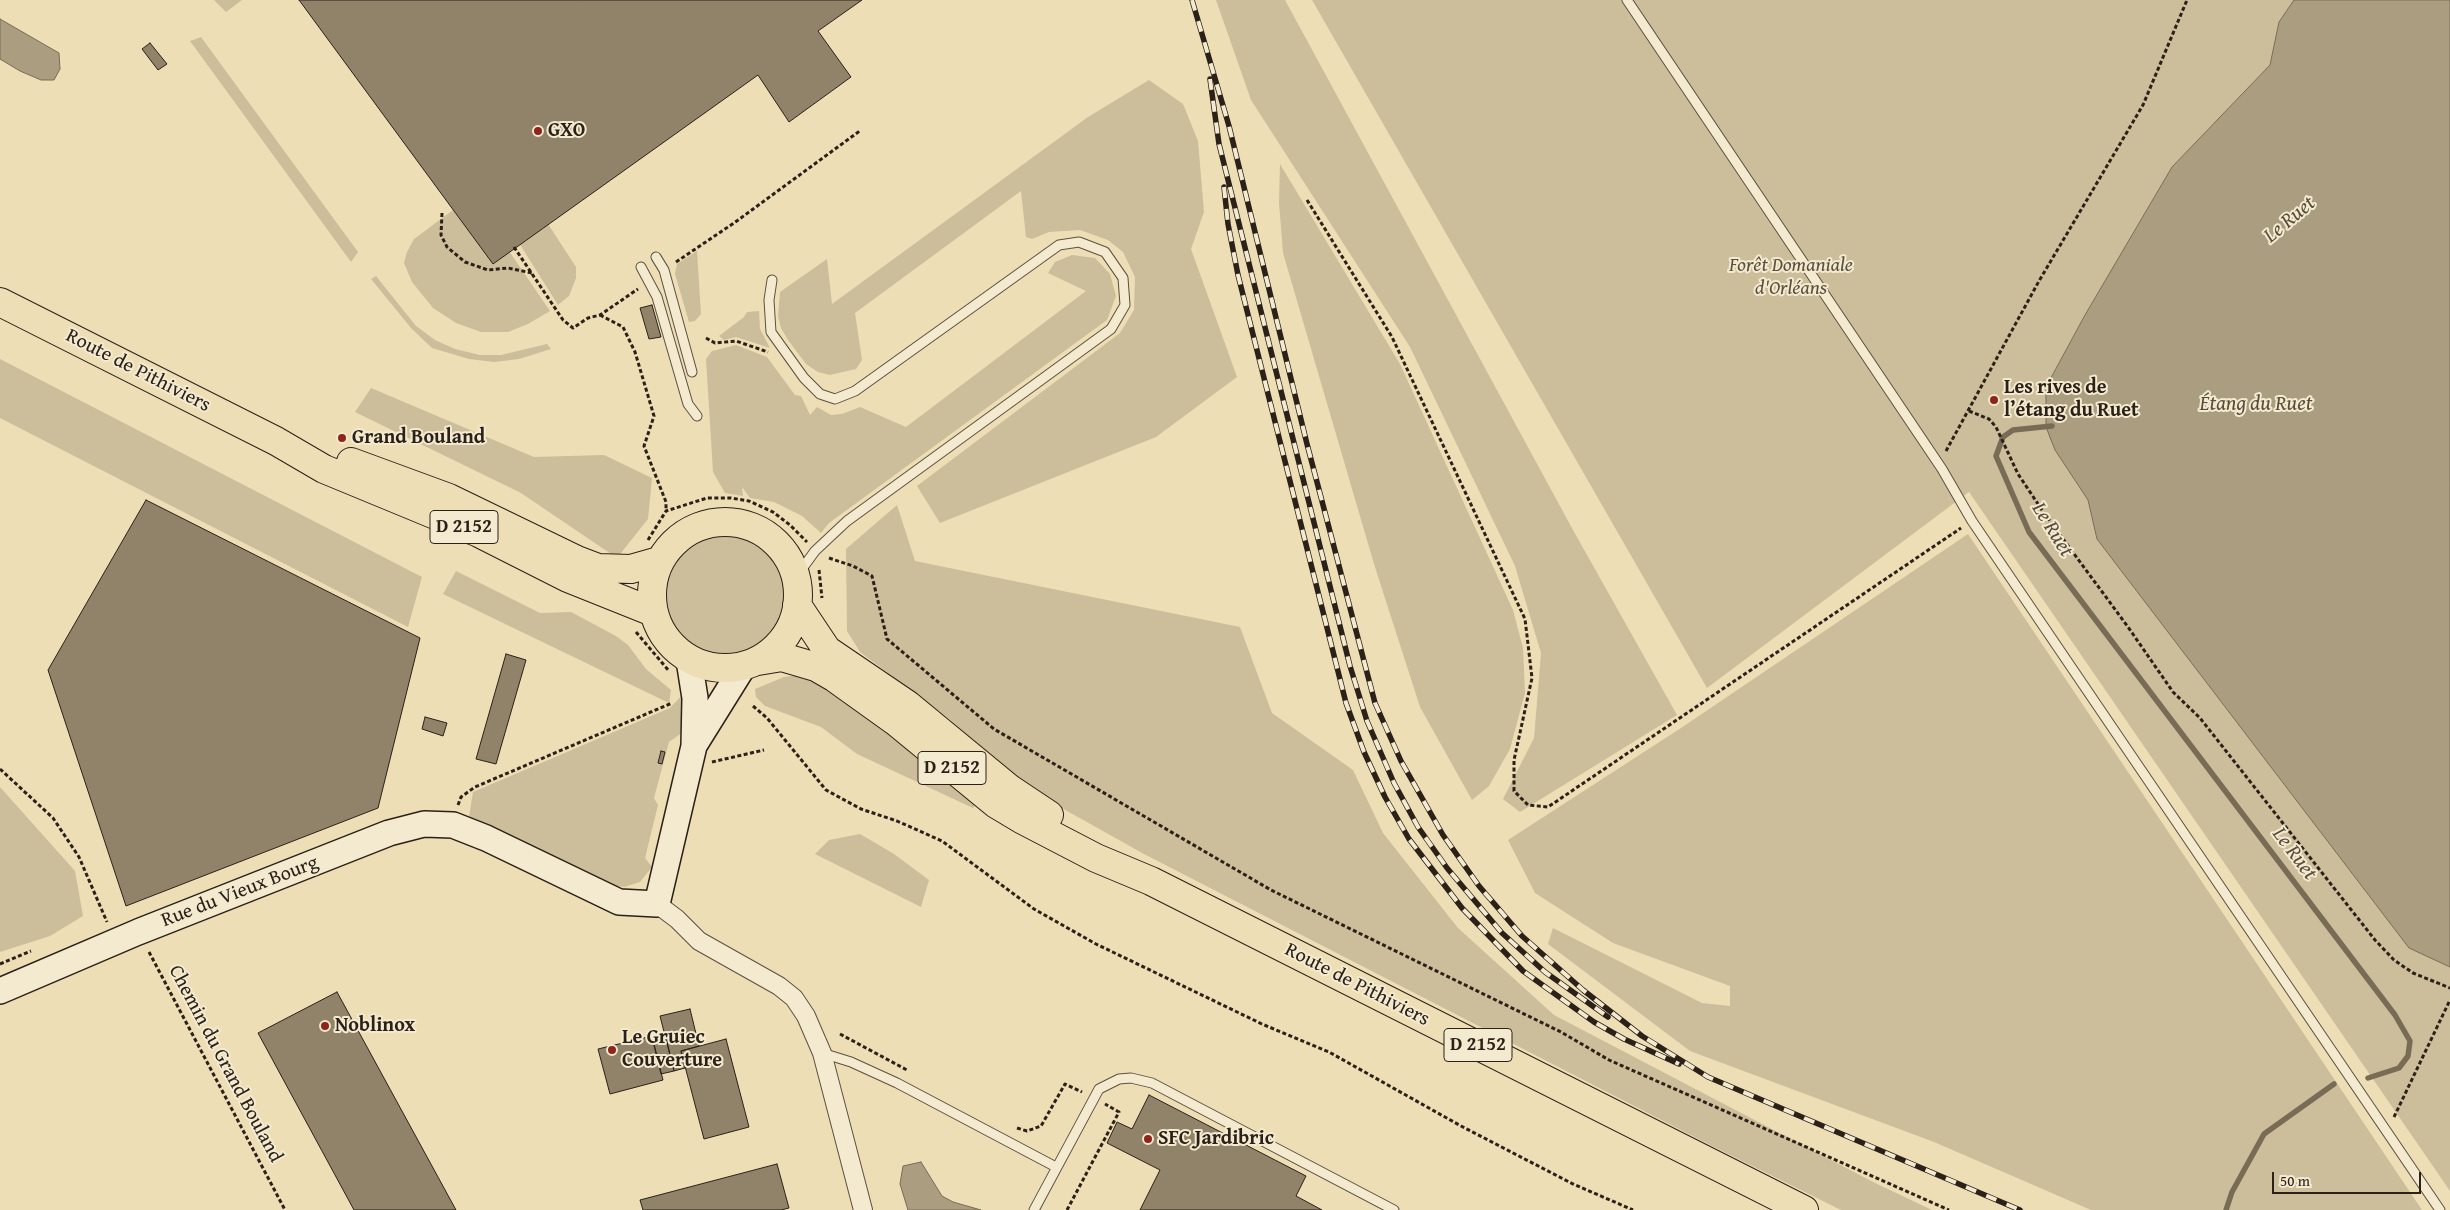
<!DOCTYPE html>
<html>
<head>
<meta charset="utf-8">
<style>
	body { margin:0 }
	#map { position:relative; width:2450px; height:1210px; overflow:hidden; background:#eddeb6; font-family:"Gentium Book Plus",serif }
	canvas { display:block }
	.scale { position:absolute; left:2272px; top:1172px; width:149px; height:22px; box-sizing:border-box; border:2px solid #2b2118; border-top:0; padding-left:6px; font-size:15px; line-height:18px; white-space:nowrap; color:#2b2118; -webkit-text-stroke:4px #f3ead0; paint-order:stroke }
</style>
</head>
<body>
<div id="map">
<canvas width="2450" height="1210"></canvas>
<div class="scale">50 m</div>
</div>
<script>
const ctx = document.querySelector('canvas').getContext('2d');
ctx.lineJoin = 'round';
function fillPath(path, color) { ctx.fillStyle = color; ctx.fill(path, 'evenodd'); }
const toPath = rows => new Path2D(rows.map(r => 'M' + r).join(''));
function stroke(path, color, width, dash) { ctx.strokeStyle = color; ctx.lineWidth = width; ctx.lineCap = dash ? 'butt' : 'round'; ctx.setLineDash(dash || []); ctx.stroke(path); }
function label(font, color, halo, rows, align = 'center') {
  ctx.font = font + ' "Gentium Book Plus",serif'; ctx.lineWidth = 4; ctx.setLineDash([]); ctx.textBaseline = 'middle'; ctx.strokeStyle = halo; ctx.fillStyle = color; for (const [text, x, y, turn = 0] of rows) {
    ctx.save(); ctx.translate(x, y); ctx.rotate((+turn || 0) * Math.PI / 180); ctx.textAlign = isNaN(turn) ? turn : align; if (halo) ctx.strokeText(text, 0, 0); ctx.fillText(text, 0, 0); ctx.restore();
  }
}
fillPath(toPath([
	[214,0,242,0,226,12],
	[1216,0,1285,0,1573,530,1677,715,1520,812,1503,799,1534,738,1541,653,1515,566,1410,347,1251,100],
	[1312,0,2294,0,2279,22,2270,65,2172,167,2085,315,2046,387,2055,450,2088,500,2097,539,2409,948,2450,967,2450,1191,1969,492,1707,688],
	[201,37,358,252,351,262,190,41],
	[1149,80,1183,104,1198,141,1204,212,1191,249,1237,377,1156,437,940,523,917,486,1120,333,1134,310,1135,277,1123,252,1108,240,1080,230,1049,232,1032,239,1026,237,1021,191,855,313,862,360,856,369,830,375,818,372,806,364,788,340,781,328,778,316,780,292,827,259,832,304,1088,117],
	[1280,164,1400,364,1513,610,1523,648,1525,693,1510,749,1489,786,1472,800,1420,707,1374,564,1283,253,1279,203],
	[453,210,493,264,509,251,550,311,528,324,508,332,481,332,456,323,433,308,412,282,404,263,407,252,414,239],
	[548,224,576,267,576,278,569,296,558,305,519,243],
	[697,251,701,314,695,321,689,322,675,274,677,264],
	[1072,255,1095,258,1110,274,1116,296,1107,320,829,523,821,533,802,516,774,502,750,498,742,487,743,496,725,493,713,472,706,359,712,351,736,345,767,357,795,395,801,396,810,415,817,407,831,415,842,414,860,407,906,427,1086,291,1048,273,1055,262],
	[376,276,416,326,435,340,455,349,480,355,501,355,547,344,551,349,519,359,494,362,469,359,432,348,411,328,371,279],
	[759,311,760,329,770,348,736,337,724,340,719,336,744,317,747,312],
	[0,359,422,577,408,627,0,418],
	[371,388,534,457,604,455,652,478,648,519,617,558,521,493,355,412],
	[897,505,915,561,1240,627,1272,713,1353,770,1383,833,1458,928,1554,1015,1873,1182,1932,1210,1841,1210,1714,1147,1144,854,1026,788,948,718,860,652,847,631,846,549],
	'665 593a60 60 0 1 1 120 0a60 60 0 1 1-120 0Z',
	[1968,534,2208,891,2422,1210,2091,1210,1934,1142,1690,1051,1548,944,1553,928,1702,1003,1730,1006,1730,986,1613,943,1535,893,1508,840,1681,728],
	[456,571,540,613,571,612,616,636,628,645,646,669,671,690,669,703,443,594],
	[798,675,837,690,980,800,973,808,857,754,821,727,765,706,756,697,755,689,784,677],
	[684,693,683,732,669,742,654,798,658,805,645,858,652,867,640,882,624,887,608,885,469,817,473,792,670,708],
	[0,787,75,871,83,916,50,936,0,952],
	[860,834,894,854,929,880,921,907,815,854,829,840]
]), '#ccbe9b');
const water = toPath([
	[2294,0,2450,0,2450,967,2409,948,2097,539,2088,500,2055,450,2046,427,2046,387,2085,315,2172,167,2270,65,2279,22,2294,0],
	[0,19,59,53,60,69,54,80,41,80,20,71,0,59,0,19],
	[921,1162,942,1196,953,1202,981,1210,908,1210,900,1184,903,1166,921,1162]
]);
fillPath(water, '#ab9e80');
stroke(water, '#786c56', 1);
stroke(toPath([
	[2052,426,2013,430,2003,437,1996,456,2029,532,2395,1015,2410,1041,2408,1056,2399,1068,2368,1078],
	[2226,1210,2232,1192,2264,1134,2334,1084]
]), '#786c56', 5.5);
const building = toPath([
	[299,0,862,0,818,31,851,77,789,122,758,75,493,264,299,0],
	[150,43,167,64,158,70,142,49,150,43],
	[652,305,661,337,649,339,640,308,652,305],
	[146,500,420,638,378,808,126,906,48,670,146,500],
	[506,654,526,660,496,764,476,759,506,654],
	[425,717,447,723,443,736,422,729,425,717],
	[661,751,665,752,662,764,658,763,661,751],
	[337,992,456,1210,354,1210,258,1033,337,992],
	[690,1009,699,1046,681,1051,685,1068,674,1071,660,1016,690,1009],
	[665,1033,674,1071,661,1074,652,1037,665,1033],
	[652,1036,663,1080,610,1094,598,1049,652,1036],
	[726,1039,749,1127,704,1139,681,1051,726,1039],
	[1149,1095,1306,1176,1296,1196,1322,1210,1140,1210,1160,1170,1107,1143,1117,1122,1132,1129,1149,1095],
	[777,1164,789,1208,781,1210,643,1210,640,1200,777,1164]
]);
fillPath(building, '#90836a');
stroke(building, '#2b2118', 1);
const lane = toPath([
	[1627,0,1942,469,1972,521,2440,1210],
	[656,257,664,270,692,372],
	[641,267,657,297,688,404,697,416],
	[772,280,769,300,771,332,804,378,820,394,835,399,855,391,1059,245,1079,242,1105,252,1123,278,1125,305,1111,329,847,521,815,551,796,577],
	[822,1053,851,1062,897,1083,1056,1167],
	[1034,1210,1099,1089,1119,1079,1131,1078,1152,1083,1394,1210]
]);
const street = toPath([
	[657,904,677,919,699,941,779,986,794,998,806,1016,822,1053,863,1210]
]);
const secondary = toPath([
	[695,744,743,667],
	[0,991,138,932,389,833,424,824,453,825,486,838,619,902,657,904,694,746,695,698,689,660]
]);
const primary = toPath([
	[0,302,276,441,324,469,479,533,568,578,653,612],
	[351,462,449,498,577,560,598,568,631,569,659,561],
	'652 595a73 73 0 1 1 146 0a73 73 0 1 1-146 0Z',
	[797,605,827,650,908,705,1010,789,1049,815],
	[758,661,782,657,816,667,835,678,895,721,996,804,1021,819,1096,858,1151,881,1804,1210]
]);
stroke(lane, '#5c5040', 11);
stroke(street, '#5c5040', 20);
stroke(secondary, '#2b2118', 28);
stroke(primary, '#2b2118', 30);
stroke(toPath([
	[1307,200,1392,337,1525,619,1532,678,1514,760,1514,791,1528,805,1548,807,1961,528],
	[442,213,441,235,447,247,465,262,488,270,508,268,532,273],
	[514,247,563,320,573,328,588,318,600,315,638,289],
	[676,262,734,223,861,130],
	[600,315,623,327,635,352,654,416,644,446,666,502,666,511],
	[706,338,715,343,736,341,768,352],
	[1969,411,1989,419,1996,427,2018,474,2044,513,2128,627,2173,692,2200,718,2375,940,2394,960,2413,973,2450,988],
	[1946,451,2039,281,2143,105,2187,0],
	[648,540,666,511,707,498,731,498,749,501,773,512,790,525,807,542],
	[829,558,853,566,872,576,887,639,994,729,1271,890,1561,1032,1609,1060,1949,1210],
	[819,570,822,598],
	[636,632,669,671],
	[753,706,767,718,826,790,861,809,897,821,942,841,1034,909,1096,944,1262,1024,1329,1052,1461,1126,1573,1184,1633,1210],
	[712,762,764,750],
	[0,769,53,818,79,857,107,922],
	[458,805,461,797,475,787,672,703],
	[149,952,285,1210],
	[0,964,31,951],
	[840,1034,907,1070],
	[2394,1117,2450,1000],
	[1017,1128,1027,1131,1041,1126,1065,1084,1082,1092],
	[1067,1210,1119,1112,1105,1104]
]), '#2b2118', 3, [4, 2.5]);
stroke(lane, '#f3ead0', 9);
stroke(street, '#f3ead0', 18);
stroke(secondary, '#f3ead0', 25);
stroke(primary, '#eddeb6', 28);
const rail = toPath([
	[1192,0,1229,126,1307,444,1375,703,1401,761,1443,835,1479,886,1522,936,1583,990,1642,1036,1708,1077,2020,1210],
	[1210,79,1219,144,1350,666,1367,721,1394,783,1418,827,1447,868,1502,933,1545,972,1608,1017],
	[1224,187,1228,224,1238,275,1346,703,1364,752,1385,797,1409,839,1462,908,1523,971,1594,1022,1624,1039,1679,1064]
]);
stroke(rail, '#2b2118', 5.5);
stroke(rail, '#f3ead0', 4, [11]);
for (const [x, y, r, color] of [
	[538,131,5,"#8f2418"],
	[1994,400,5,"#8f2418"],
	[342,438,5,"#8f2418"],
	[325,1026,5,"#8f2418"],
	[612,1050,5,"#8f2418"],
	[1148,1139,5,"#8f2418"]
]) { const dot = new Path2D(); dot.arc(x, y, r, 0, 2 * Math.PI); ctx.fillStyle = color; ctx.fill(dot); stroke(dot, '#f3ead0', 2); }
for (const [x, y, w] of [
	[464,527,68],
	[952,768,68],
	[1478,1045,68]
]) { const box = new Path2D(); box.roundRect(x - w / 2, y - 16.5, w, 33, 4); ctx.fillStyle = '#f3ead0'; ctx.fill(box); stroke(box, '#2b2118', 1); }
label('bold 19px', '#2b2118', null, [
	["D 2152",464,527],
	["D 2152",952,768],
	["D 2152",1478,1045]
]);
label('bold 20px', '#2b2118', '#f3ead0', [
	["GXO",548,131],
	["Les rives de",2004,388],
	["l’étang du Ruet",2004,411],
	["Grand Bouland",352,438],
	["Noblinox",335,1026],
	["Le Gruiec",622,1038],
	["Couverture",622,1061],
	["SFC Jardibric",1158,1139]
], 'left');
label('italic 20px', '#5b503f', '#f3ead0', [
	["Forêt Domaniale",1791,266],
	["d'Orléans",1791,289]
]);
label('20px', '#2b2118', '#f3ead0', [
	["Route de Pithiviers",138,371,27],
	["Rue du Vieux Bourg",240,892,-21],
	["Route de Pithiviers",1357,985,27],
	["Chemin du Grand Bouland",225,1064,62]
]);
label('italic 21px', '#584d3c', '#f3ead0', [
	["Le Ruet",2290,220,-40],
	["Étang du Ruet",2256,405],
	["Le Ruet",2052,530,58],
	["Le Ruet",2294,854,53]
]);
</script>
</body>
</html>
